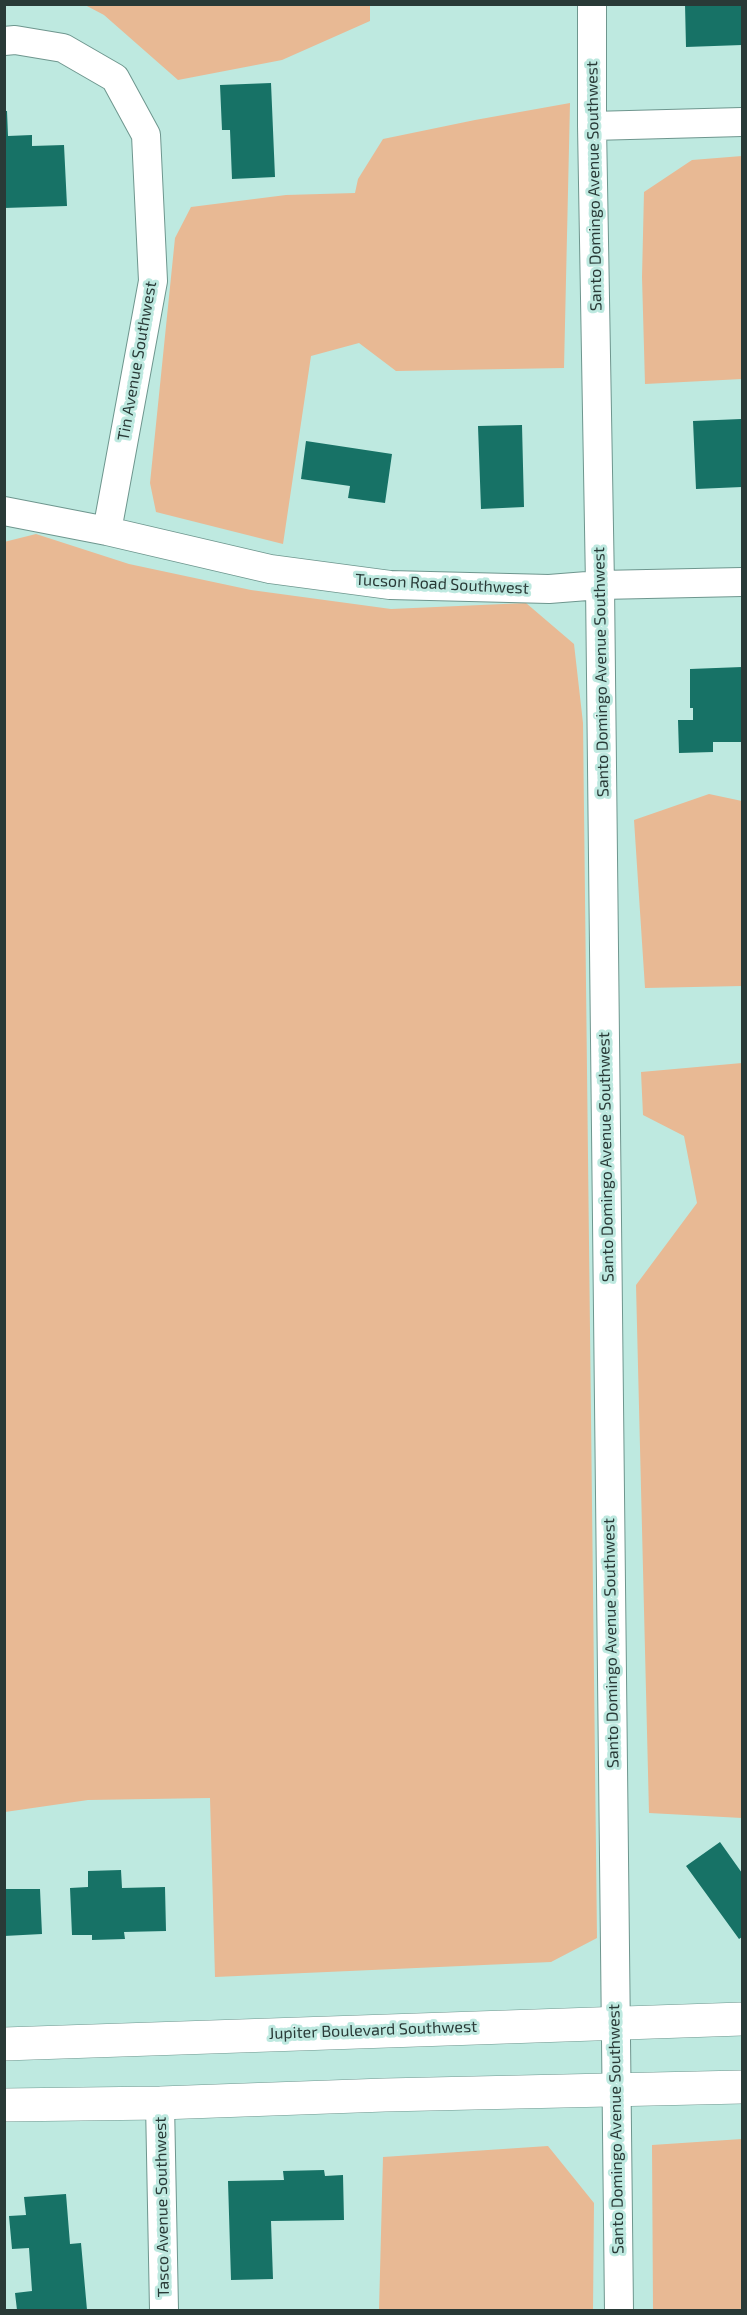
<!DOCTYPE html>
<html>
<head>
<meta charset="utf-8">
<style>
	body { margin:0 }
	#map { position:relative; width:747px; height:2315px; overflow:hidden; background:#bee9e0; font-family:"Exo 2",sans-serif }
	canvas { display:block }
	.frame { position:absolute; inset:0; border:6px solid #293a37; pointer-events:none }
</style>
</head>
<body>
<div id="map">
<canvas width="747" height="2315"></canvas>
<div class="frame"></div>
</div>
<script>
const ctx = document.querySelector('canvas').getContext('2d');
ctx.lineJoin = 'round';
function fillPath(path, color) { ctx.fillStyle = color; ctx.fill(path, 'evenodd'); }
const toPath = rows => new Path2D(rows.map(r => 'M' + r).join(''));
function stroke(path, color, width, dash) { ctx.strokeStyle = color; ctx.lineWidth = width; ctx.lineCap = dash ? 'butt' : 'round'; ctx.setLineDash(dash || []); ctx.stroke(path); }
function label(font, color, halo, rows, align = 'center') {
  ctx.font = font + ' "Exo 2",sans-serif'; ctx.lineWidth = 6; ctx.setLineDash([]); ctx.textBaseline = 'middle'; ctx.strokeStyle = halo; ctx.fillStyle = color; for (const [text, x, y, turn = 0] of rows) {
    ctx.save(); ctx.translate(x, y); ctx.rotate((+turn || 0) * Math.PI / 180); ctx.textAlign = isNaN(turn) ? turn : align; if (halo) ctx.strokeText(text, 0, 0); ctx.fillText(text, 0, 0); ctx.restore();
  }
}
fillPath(toPath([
	[85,5,370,5,370,21,282,60,178,80,104,15],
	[570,103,564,368,396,371,359,343,311,356,283,544,156,512,150,483,175,238,191,207,286,195,355,193,358,179,383,139,475,120],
	[742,156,742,379,645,384,642,277,644,192,692,160],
	[36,534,129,564,251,590,391,609,526,603,574,644,583,723,597,1938,551,1962,215,1977,210,1798,88,1800,5,1812,4,542],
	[709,794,742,801,742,986,645,988,634,820],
	[742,1063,742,1818,649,1813,636,1285,697,1203,684,1136,643,1115,641,1072],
	[742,2139,742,2310,653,2310,652,2145],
	[548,2146,594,2203,593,2310,379,2310,383,2157]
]), '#e8b994');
fillPath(toPath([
	[685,4,742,4,742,45,686,47],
	[271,83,275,177,232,179,230,130,222,130,220,85],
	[4,111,7,111,8,136,32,135,32,146,64,145,67,206,4,208],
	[741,419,742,487,696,489,693,421],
	[522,425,524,507,481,509,478,426],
	[306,441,392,454,385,503,348,498,350,486,301,479],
	[742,667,742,742,713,742,713,752,679,753,678,720,693,720,693,708,690,708,690,669],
	[720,1842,742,1873,742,1937,739,1939,686,1866],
	[121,1870,122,1888,165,1887,166,1931,124,1932,125,1939,92,1940,92,1935,72,1935,70,1888,88,1887,88,1871],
	[4,1889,40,1889,42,1934,4,1936],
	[324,2170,325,2176,343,2175,344,2220,271,2221,273,2279,231,2280,228,2181,284,2180,283,2171],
	[66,2194,70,2244,81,2243,87,2310,17,2310,15,2293,32,2291,29,2248,12,2249,9,2216,26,2215,24,2197]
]), '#177266');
const street = toPath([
	[592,4,592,126,600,585,619,2310],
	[4,41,15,40,63,48,115,78,146,135,153,281,107,531],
	[592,126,742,122],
	[4,511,107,531,270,569,390,585,549,589,600,585,742,582],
	[160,2103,164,2310]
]);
const secondary = toPath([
	[4,2044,742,2019],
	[4,2105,160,2103,385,2095,742,2087]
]);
stroke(street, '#6e968e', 30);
stroke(secondary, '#6e968e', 34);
stroke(street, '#fff', 28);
stroke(secondary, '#fff', 33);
label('16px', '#293a37', '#bee9e0', [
	["Santo Domingo Avenue Southwest",594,186,-91],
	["Tin Avenue Southwest",137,361,-80],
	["Tucson Road Southwest",442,584,3],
	["Santo Domingo Avenue Southwest",601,672,-91],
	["Santo Domingo Avenue Southwest",606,1157,-91],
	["Santo Domingo Avenue Southwest",611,1643,-91],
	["Jupiter Boulevard Southwest",373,2030,-2],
	["Santo Domingo Avenue Southwest",616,2129,-91],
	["Tasco Avenue Southwest",162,2207,-91]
]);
</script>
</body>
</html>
